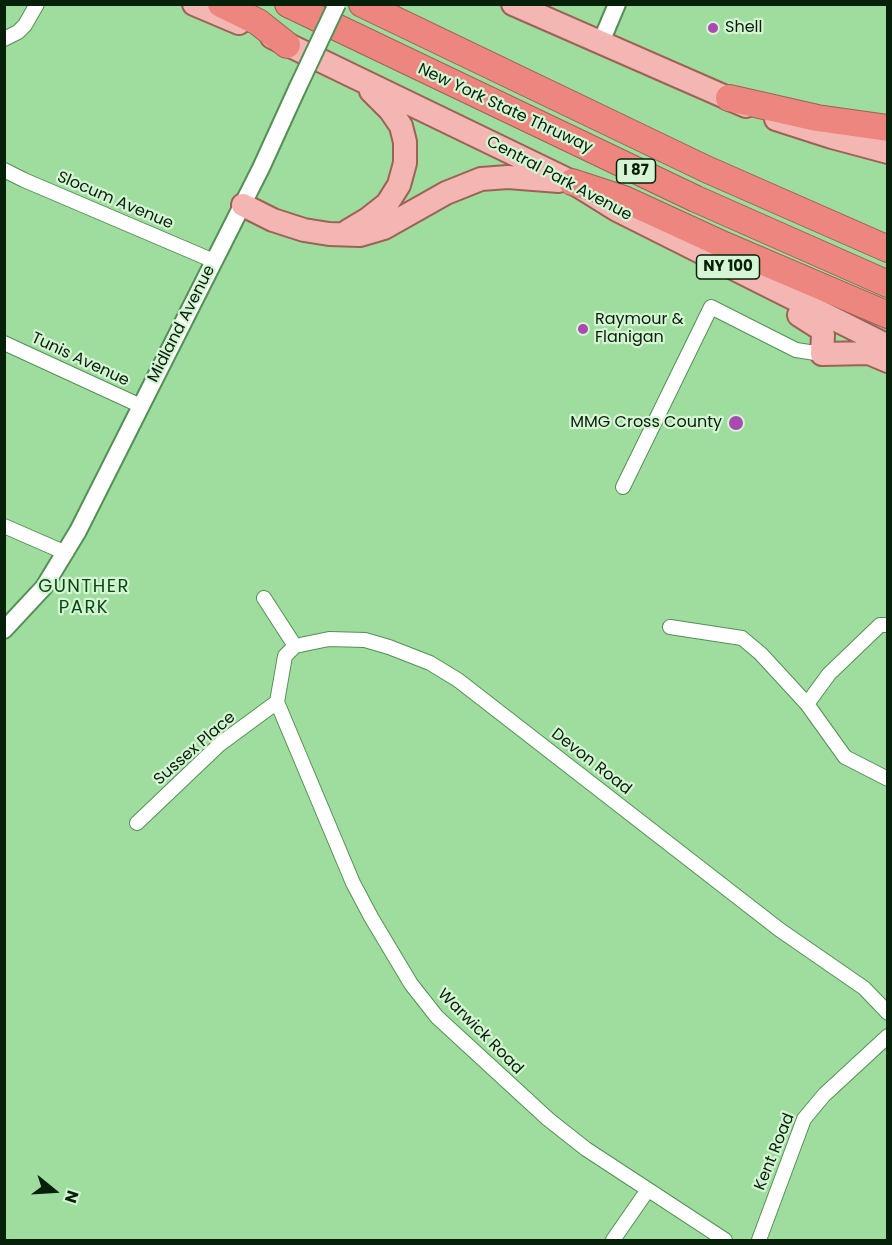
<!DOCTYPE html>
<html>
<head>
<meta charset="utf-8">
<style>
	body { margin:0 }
	#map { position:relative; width:892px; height:1245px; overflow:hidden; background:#9edd9e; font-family:Poppins,sans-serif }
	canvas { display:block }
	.frame { position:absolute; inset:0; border:6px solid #072009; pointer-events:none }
	.north { position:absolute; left:24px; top:1161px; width:60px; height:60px; -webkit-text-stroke:4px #d5f5d5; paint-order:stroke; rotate:108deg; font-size:16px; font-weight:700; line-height:24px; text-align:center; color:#072009 }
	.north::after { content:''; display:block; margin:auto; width:21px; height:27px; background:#072009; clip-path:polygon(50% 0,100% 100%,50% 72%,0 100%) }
</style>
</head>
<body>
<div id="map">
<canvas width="892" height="1245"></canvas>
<div class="frame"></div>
<div class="north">N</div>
</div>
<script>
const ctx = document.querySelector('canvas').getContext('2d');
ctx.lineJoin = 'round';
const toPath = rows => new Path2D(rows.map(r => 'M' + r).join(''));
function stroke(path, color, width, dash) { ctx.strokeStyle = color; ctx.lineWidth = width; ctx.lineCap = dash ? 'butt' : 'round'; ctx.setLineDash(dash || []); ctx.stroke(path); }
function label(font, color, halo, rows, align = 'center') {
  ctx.font = font + ' Poppins,sans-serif'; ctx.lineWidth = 4.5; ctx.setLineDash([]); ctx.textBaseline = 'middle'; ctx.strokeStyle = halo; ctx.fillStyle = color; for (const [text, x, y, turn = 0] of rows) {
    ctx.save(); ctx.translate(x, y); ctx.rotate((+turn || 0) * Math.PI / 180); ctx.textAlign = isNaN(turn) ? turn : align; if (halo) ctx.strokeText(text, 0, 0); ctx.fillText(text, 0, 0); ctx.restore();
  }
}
const minor = toPath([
	[4,39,18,32,25,25,37,4],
	[4,170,24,180,214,261],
	[4,343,141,406],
	[623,487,711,307,796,350,822,354],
	[4,526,66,553],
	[264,598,295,646],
	[670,627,742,638,761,654,807,704,845,757,888,779],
	[277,702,285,656,295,646,329,639,365,640,389,647,430,663,458,680,780,930,864,988,888,1013],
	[277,702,353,883,371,917,411,984,437,1017,548,1119,586,1149,725,1240],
	[807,704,829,674,880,625,888,625],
	[137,823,220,744,277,702],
	[613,1240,647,1191],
	[759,1240,804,1119,824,1095,888,1036]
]);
const tertiary = toPath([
	[601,42,617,4],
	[4,630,44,587,78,531,261,168,297,89]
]);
const primary = toPath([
	[194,4,239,23],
	[513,4,746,106],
	[272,37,572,182,617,210,888,346],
	[776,119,832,137,888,152],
	[243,205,273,220,304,230,329,234,360,235,384,228,446,193,481,179,508,177,559,181],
	[348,231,368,219,387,204,399,185,405,163,405,142,401,126,390,110,371,91],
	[799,315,821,329,823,335,822,354,869,353,888,361]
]);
const motorway = toPath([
	[221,4,258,22,287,45],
	[288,4,696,199,888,284],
	[362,4,706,169,888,249],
	[729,98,817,118,888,128],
	[572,182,624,199,724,245,888,315]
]);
stroke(minor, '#549056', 16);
stroke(tertiary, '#549056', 20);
stroke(primary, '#9c6256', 26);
stroke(motorway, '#9c6256', 28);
stroke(minor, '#fff', 14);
stroke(tertiary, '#fff', 16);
stroke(primary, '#f4b6b2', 22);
stroke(motorway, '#ed867f', 26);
const tertiaryBridge = toPath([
	[297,89,337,4]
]);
stroke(tertiaryBridge, '#549056', 20, []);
stroke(tertiaryBridge, '#fff', 16);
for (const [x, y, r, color] of [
	[713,28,6,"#aa49b1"],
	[583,329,6,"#aa49b1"],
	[736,423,8,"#aa49b1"]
]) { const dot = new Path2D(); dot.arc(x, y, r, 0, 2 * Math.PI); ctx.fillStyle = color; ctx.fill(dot); stroke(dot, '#d5f5d5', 2); }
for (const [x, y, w] of [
	[636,171,39],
	[728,267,63]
]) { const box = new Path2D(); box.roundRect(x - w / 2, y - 12, w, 24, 4.5); ctx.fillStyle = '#d5f5d5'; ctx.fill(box); stroke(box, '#072009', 1.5); }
label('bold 15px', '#072009', null, [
	["I 87",636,171],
	["NY 100",728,267]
]);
label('16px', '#072009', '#d5f5d5', [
	["Shell",725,28],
	["Raymour &",595,320],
	["Flanigan",595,338],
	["MMG Cross County",722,423,"right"]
], 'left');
label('16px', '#072009', '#d5f5d5', [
	["New York State Thruway",505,109,25],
	["Central Park Avenue",559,179,28],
	["Slocum Avenue",115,201,23],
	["Midland Avenue",182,324,-63],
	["Tunis Avenue",80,360,25],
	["Sussex Place",195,749,-41],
	["Devon Road",591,762,38],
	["Warwick Road",480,1032,45],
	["Kent Road",775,1152,-68]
]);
ctx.letterSpacing = '1.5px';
label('18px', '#054810', '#d5f5d5', [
	["GUNTHER",84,587],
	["PARK",84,608]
]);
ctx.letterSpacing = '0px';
</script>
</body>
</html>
